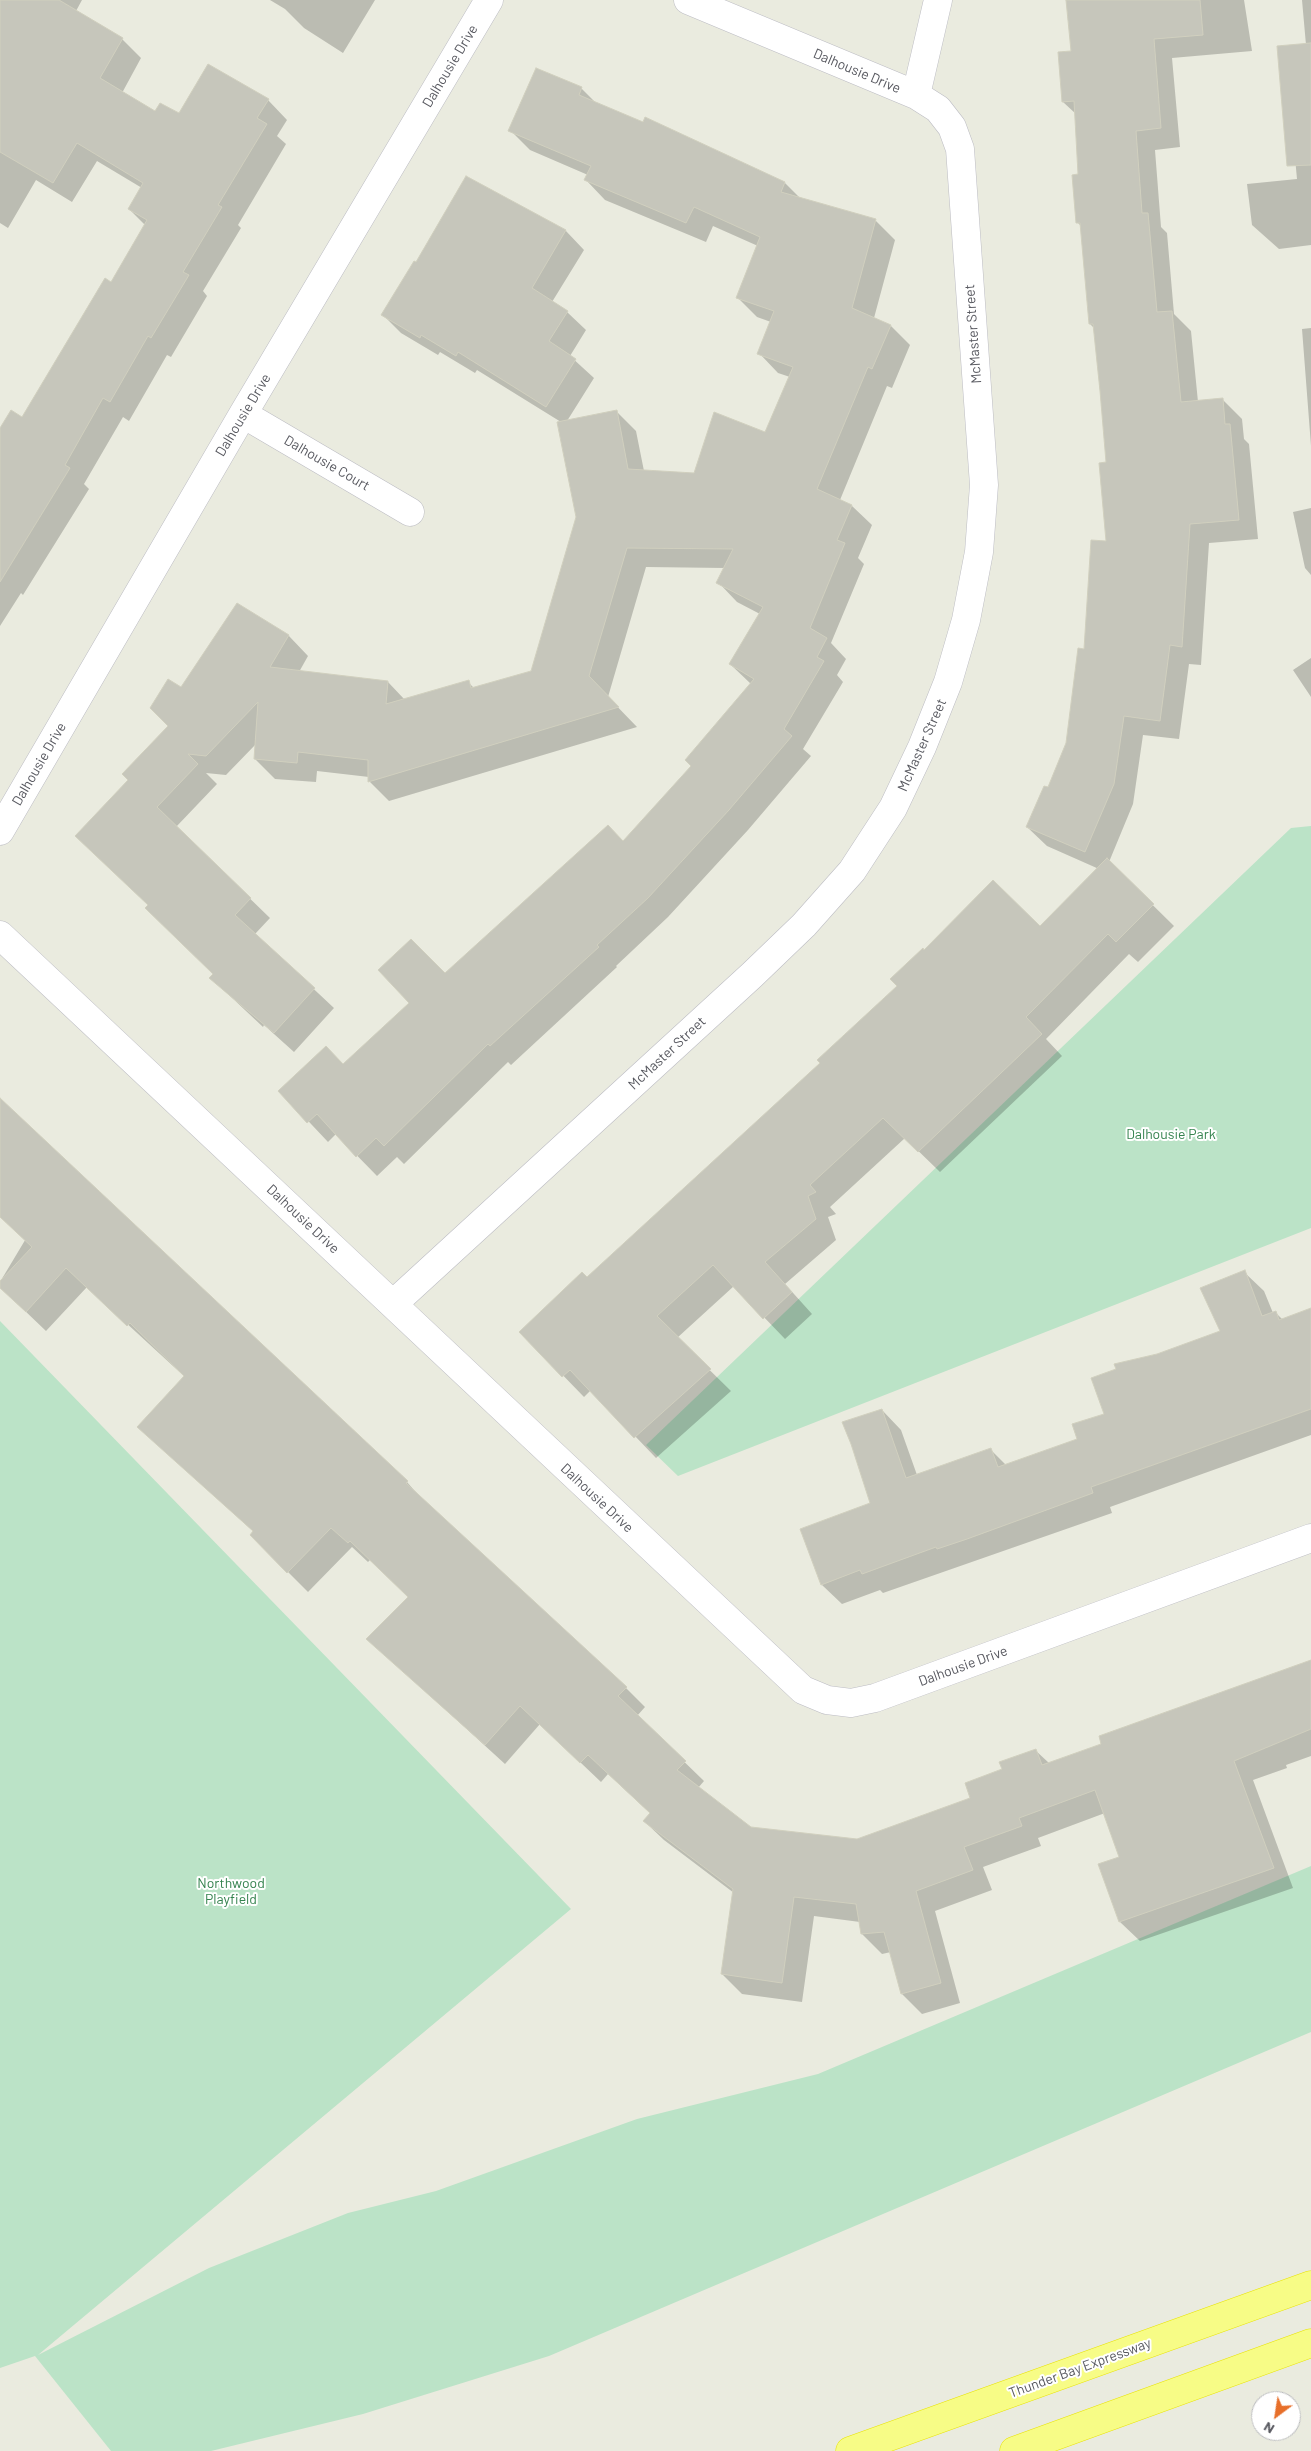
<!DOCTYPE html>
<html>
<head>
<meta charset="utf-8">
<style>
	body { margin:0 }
	#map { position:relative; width:1311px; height:2451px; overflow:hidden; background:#eaebdf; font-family:Barlow,sans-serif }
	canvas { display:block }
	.north { position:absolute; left:1251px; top:2391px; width:50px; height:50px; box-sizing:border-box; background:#fff; border:1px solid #bcbdbf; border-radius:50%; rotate:211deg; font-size:14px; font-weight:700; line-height:20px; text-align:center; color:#585960 }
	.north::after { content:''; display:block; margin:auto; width:18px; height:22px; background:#e76f2a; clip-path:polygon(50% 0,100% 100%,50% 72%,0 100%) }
</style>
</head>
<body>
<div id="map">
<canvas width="1311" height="2451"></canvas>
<div class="north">N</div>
</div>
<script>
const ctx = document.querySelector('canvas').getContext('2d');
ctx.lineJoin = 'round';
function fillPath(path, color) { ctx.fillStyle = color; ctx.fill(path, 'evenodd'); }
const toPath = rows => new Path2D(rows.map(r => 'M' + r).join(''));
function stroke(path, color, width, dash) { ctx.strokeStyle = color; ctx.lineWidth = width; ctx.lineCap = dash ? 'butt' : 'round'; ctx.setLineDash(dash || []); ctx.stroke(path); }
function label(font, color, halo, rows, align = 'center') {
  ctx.font = font + ' Barlow,sans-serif'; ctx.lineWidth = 4; ctx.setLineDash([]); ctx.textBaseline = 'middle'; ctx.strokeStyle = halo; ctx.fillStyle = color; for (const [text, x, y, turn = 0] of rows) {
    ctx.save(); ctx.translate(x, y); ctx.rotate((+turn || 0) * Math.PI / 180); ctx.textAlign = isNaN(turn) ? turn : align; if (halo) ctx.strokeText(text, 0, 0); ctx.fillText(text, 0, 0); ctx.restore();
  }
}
fillPath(toPath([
	[1311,826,1311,1228,678,1476,646,1445,1291,828],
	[0,1321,571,1909,38,2355,209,2268,348,2213,436,2191,637,2119,818,2074,1311,1866,1311,2032,549,2356,363,2414,211,2451,111,2451,35,2356,0,2368]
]), '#bbe3c7');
fillPath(toPath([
	[4,0,82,0,76,11,122,39,141,58,122,93,156,113,179,115,268,100,287,120,277,136,286,144,238,225,241,228,203,291,207,296,171,357,167,355,129,421,123,417,84,484,89,489,23,595,21,593,0,626,0,431,23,418,111,283,145,225,129,209,142,188,97,161,72,202,36,180,8,228,0,223,0,23],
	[270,0,375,0,343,53,304,28,285,9],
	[1068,0,1244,0,1252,51,1172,58,1180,147,1155,150,1161,227,1167,233,1174,314,1191,331,1198,402,1222,399,1242,419,1244,439,1249,444,1258,539,1209,543,1201,665,1189,664,1179,739,1143,735,1133,804,1109,862,1174,926,1138,962,1129,954,1046,1039,1062,1056,940,1172,905,1138,830,1207,836,1214,828,1217,836,1240,785,1284,812,1314,785,1339,734,1286,677,1338,731,1391,656,1458,591,1390,584,1397,521,1332,587,1279,822,1063,898,986,924,952,1040,928,1099,869,1047,846,1027,827,1048,789,1067,743,1107,542,1107,463,1094,328,1090,324,1081,226,1077,222,1080,175,1076,114,1063,102,1073,52],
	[1302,0,1311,0,1311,245,1279,249,1252,225,1247,184,1297,179,1291,115,1306,45],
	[581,88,597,104,785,183,801,199,876,221,895,240,874,318,891,326,910,345,892,388,887,386,840,500,852,506,872,525,858,558,864,564,831,643,846,659,837,675,843,682,803,749,811,756,748,830,668,917,616,966,617,967,511,1065,508,1062,404,1164,397,1157,377,1176,336,1134,328,1142,280,1091,344,1066,445,975,623,842,693,766,751,684,730,664,760,614,737,602,718,582,725,568,646,567,608,697,637,727,389,801,369,781,369,777,317,771,316,782,275,779,255,759,256,744,226,775,206,773,217,784,176,827,270,918,255,934,334,1008,294,1052,264,1025,263,1027,211,978,214,974,149,905,130,780,169,726,181,689,237,604,289,636,308,656,299,672,388,682,405,700,468,682,475,689,532,672,577,517,561,422,477,370,475,373,440,352,438,355,401,333,383,315,416,264,466,178,566,231,584,250,552,302,567,312,586,330,570,356,594,378,567,421,616,411,636,431,644,471,695,474,765,433,790,377,778,373,759,353,771,322,757,317,738,298,758,246,713,226,706,242,605,200,586,180,588,175,530,150,510,130],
	[1311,328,1311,446,1302,329],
	[1311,508,1311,575,1305,568,1293,512],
	[1311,658,1311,697,1293,670],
	[70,1165,407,1482,425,1503,626,1688,645,1707,637,1716,704,1781,698,1788,751,1828,857,1840,972,1798,1004,1770,1035,1750,1049,1763,1103,1745,1311,1662,1311,1756,1286,1765,1287,1768,1253,1780,1293,1888,1140,1941,1120,1922,1100,1865,1120,1858,1105,1813,1038,1838,1041,1846,983,1867,992,1890,935,1911,960,2003,922,2014,902,1994,891,1952,882,1954,862,1934,860,1922,814,1916,802,2002,742,1994,722,1974,734,1893,664,1840,644,1821,651,1814,608,1774,601,1782,540,1724,505,1764,368,1639,409,1597,370,1560,368,1562,352,1547,308,1592,251,1535,254,1532,159,1446,185,1377,87,1287,46,1331,0,1287,0,1282],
	[1244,1272,1264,1291,1273,1313,1275,1312,1283,1320,1311,1310,1311,1435,1110,1507,1112,1513,883,1593,880,1590,842,1604,822,1585,872,1504,882,1410,901,1430,917,1475,991,1450,1006,1465,1079,1439,1106,1414,1157,1356,1221,1332]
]), '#0003');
const building = toPath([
	[0,0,59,0,123,38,100,78,155,111,160,103,179,113,208,64,269,99,257,118,267,124,218,205,222,207,183,272,189,275,151,338,148,336,110,402,103,398,65,465,70,468,0,582,0,428,11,410,22,417,105,278,111,282,147,220,128,209,143,183,77,143,53,183,0,152,0,0],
	[1066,0,1200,0,1203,35,1154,39,1161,128,1136,131,1142,213,1148,213,1157,312,1172,311,1181,402,1223,398,1225,424,1230,424,1239,520,1190,524,1182,647,1170,645,1160,721,1124,716,1114,784,1085,852,1026,827,1044,786,1048,787,1066,743,1078,648,1084,649,1091,540,1106,541,1099,463,1106,462,1100,391,1093,324,1089,324,1080,223,1076,223,1072,175,1078,174,1074,101,1062,102,1058,52,1071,51,1066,0],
	[1311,43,1311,165,1287,166,1277,46,1311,43],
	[536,68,582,87,579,95,643,122,645,117,785,182,781,192,876,219,852,308,891,325,872,369,868,367,817,489,852,505,837,540,845,543,810,628,827,638,817,657,824,661,784,729,792,736,729,810,648,898,597,945,599,947,490,1046,488,1044,384,1146,376,1138,356,1157,317,1114,307,1123,278,1091,326,1046,343,1064,409,1003,378,970,411,939,445,973,608,825,623,841,691,766,685,760,754,679,729,664,763,607,716,583,733,549,627,548,589,676,619,707,368,782,368,760,298,752,297,763,254,759,258,702,206,756,188,754,198,764,157,807,251,898,235,915,315,988,274,1033,209,978,213,974,145,908,148,905,75,836,128,780,122,774,168,726,150,708,168,679,181,687,237,603,289,635,270,667,388,681,386,704,469,680,471,688,531,671,576,517,557,422,617,410,628,469,694,473,714,412,765,432,793,367,757,354,774,311,736,298,760,237,694,207,686,223,584,180,591,166,508,131,536,68],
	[466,176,566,230,532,288,568,311,549,341,576,359,546,407,458,352,456,356,421,335,420,338,381,315,414,261,416,262,466,176],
	[1107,858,1154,904,1116,942,1108,934,1026,1017,1042,1034,918,1152,883,1118,810,1185,816,1192,808,1196,816,1219,765,1262,792,1292,763,1319,713,1265,657,1316,711,1369,634,1438,570,1370,562,1377,519,1332,582,1272,587,1277,820,1063,817,1060,897,986,890,979,923,948,924,950,993,880,1040,926,1107,858],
	[0,1098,361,1437,408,1481,406,1483,627,1687,618,1696,686,1761,677,1770,751,1827,857,1839,970,1798,965,1783,1002,1769,999,1762,1036,1749,1042,1765,1101,1744,1099,1736,1311,1660,1311,1729,1234,1761,1274,1868,1119,1922,1098,1864,1119,1857,1095,1790,1019,1818,1022,1826,964,1847,973,1870,916,1891,941,1983,901,1994,884,1932,861,1934,856,1904,794,1897,782,1983,721,1974,733,1889,643,1821,650,1813,588,1755,580,1763,520,1706,485,1745,366,1639,408,1597,350,1541,348,1543,331,1528,287,1573,250,1535,253,1531,137,1427,184,1376,130,1323,127,1326,66,1268,26,1312,0,1288,0,1281,32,1247,0,1217,0,1098],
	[1245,1270,1262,1316,1276,1311,1279,1320,1311,1308,1311,1409,1091,1487,1093,1493,967,1539,937,1549,936,1547,862,1574,860,1570,821,1585,800,1529,870,1503,851,1444,842,1422,882,1409,906,1478,991,1448,998,1467,1077,1439,1072,1424,1104,1414,1091,1378,1116,1369,1114,1364,1157,1354,1220,1331,1200,1288,1245,1270]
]);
fillPath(building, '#c6c6bb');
stroke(building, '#d0cfbe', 1);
const minor = toPath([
	[916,95,938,0],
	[243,414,410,512],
	[0,831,243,414,489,0],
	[0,935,803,1690,827,1700,851,1703,875,1698,1311,1538],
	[393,1304,752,975,804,925,852,871,893,808,922,747,948,682,966,620,979,552,984,485,960,149,952,127,938,109,916,95,688,0]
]);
const highway = toPath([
	[850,2451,1311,2285],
	[1014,2451,1311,2343]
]);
stroke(minor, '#bcbcc3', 29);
stroke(highway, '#e8e302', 29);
stroke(minor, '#fff', 28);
stroke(highway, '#f7fc86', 28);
label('14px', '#585960', '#fff', [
	["Dalhousie Drive",450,66,-59],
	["Dalhousie Drive",857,71,23],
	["McMaster Street",973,334,-94],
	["Dalhousie Drive",243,415,-59],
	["Dalhousie Court",327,463,30],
	["McMaster Street",922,745,-66],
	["Dalhousie Drive",39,764,-60],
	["McMaster Street",667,1053,-43],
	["Dalhousie Drive",303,1219,43],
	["Dalhousie Drive",597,1498,43],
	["Dalhousie Drive",963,1666,-20],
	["Thunder Bay Expressway",1080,2368,-20]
]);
label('14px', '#35834f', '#fff', [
	["Dalhousie Park",1171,1134],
	["Northwood",231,1883],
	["Playfield",231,1899]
]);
</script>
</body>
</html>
